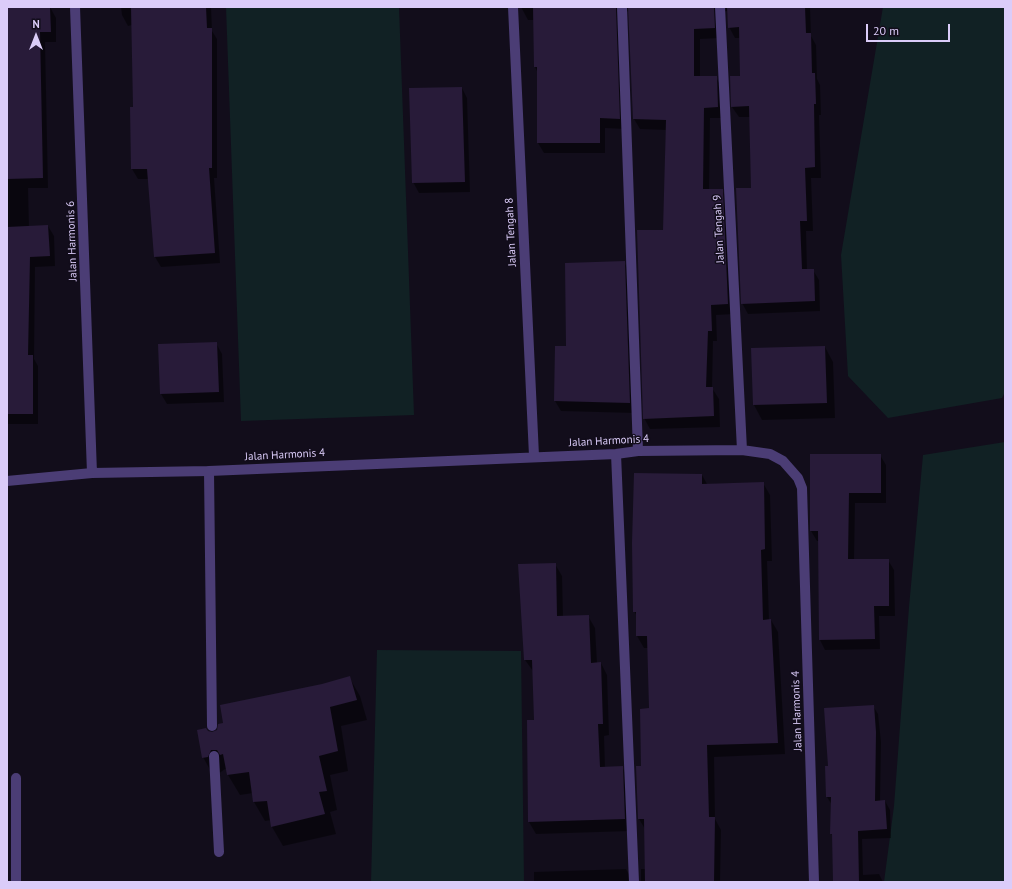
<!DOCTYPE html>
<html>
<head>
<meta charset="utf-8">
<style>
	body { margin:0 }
	#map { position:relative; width:1012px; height:889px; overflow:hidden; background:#120d1b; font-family:"PT Sans",sans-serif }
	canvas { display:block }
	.frame { position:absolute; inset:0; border:8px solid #dbccf9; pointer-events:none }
	.north { position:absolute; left:16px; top:16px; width:40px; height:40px; -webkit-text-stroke:3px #120d1b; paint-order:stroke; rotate:0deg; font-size:11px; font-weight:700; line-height:16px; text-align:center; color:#dbccf9 }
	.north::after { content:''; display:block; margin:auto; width:14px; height:18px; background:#dbccf9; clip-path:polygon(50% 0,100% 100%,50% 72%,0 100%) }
	.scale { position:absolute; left:866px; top:24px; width:84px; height:18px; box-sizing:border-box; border:2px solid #dbccf9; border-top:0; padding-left:5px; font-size:12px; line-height:14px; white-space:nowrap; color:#dbccf9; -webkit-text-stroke:3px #120d1b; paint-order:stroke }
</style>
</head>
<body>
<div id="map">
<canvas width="1012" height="889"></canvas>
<div class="frame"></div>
<div class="north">N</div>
<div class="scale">20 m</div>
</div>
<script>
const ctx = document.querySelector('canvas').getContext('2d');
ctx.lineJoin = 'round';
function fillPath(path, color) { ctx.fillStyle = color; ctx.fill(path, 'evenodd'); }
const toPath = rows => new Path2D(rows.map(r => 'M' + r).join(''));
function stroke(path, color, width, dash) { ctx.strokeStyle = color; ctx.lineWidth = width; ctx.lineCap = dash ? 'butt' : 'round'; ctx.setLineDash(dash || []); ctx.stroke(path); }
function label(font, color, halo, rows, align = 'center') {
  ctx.font = font + ' "PT Sans",sans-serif'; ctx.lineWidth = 3; ctx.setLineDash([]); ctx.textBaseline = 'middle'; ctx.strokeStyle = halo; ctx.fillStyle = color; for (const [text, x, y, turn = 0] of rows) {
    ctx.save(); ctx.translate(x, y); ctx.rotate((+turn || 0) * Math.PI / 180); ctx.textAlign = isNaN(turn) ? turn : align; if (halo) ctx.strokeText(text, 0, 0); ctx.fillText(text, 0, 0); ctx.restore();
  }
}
fillPath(toPath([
	[226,7,399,7,414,415,241,421],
	[883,7,1005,7,1005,392,1002,398,888,418,848,376,841,255],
	[1005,442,1005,882,884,882,894,806,909,607,923,455],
	[377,650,521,651,524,882,371,882]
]), '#112124');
fillPath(toPath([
	[7,7,50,7,56,18,56,42,45,42,48,188,28,188,29,227,48,226,54,236,55,266,35,267,34,359,38,366,38,424,7,424],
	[121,7,211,7,212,31,217,39,217,178,214,178,220,263,161,267,155,257,149,179,138,179,132,169,131,108,134,108,132,25,128,26,122,15],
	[521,7,810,7,811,36,816,45,817,79,820,85,821,115,819,115,821,178,811,178,813,231,806,231,807,270,813,270,819,280,820,311,748,314,742,303,752,188,750,117,739,117,732,107,741,76,740,38,735,38,729,27,727,11,722,12,720,38,700,39,700,77,716,77,722,88,724,118,710,118,709,190,722,190,728,200,734,314,716,315,717,341,713,341,712,388,719,399,720,427,650,429,644,418,664,231,666,130,640,129,634,119,629,11,625,12,625,129,605,128,605,153,544,153,538,143,538,73,535,67,535,20,528,20],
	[462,88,467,98,470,192,419,193,413,182],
	[624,262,630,273,635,413,561,411,555,401,556,347,567,347],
	[216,343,222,354,224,402,167,404,161,394],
	[825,347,833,362,835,418,762,420,754,405],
	[880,455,886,465,886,503,855,503,854,560,888,560,894,570,895,616,879,616,880,649,825,650,820,640,819,541,817,541,811,531],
	[702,475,707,484,763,483,770,495,772,561,767,561,769,620,771,620,778,632,785,754,714,757,715,819,721,830,720,882,641,882,641,869,646,869,645,829,639,819,642,767,651,709,648,648,644,648,637,636,637,616,634,611],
	[555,564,562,576,563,617,588,616,595,628,597,663,601,663,607,675,609,735,604,736,605,768,622,767,629,779,631,831,536,834,529,822,528,721,535,721,533,671,525,660],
	[349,677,360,696,367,720,341,726,348,771,330,775,337,810,330,812,336,834,283,846,272,827,271,820,265,821,254,802,253,793,240,795,228,775,227,769,225,769,214,777,203,757,208,732,213,734,322,685],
	[873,706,878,714,881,742,880,801,885,801,890,810,891,838,862,839,863,875,879,874,883,882,835,882,833,837,831,833,832,805,827,797,829,767],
	[626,869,633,882,534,882,534,872]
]), '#0007');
fillPath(toPath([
	[7,7,50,7,51,32,40,32,43,178,7,179],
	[131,7,206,7,207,28,212,28,212,168,209,168,215,253,154,257,147,169,131,169,130,107,133,107],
	[533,7,616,7,620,119,600,118,600,143,537,143,537,67,534,67],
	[628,7,714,7,715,28,694,29,694,76,717,76,718,107,704,108,703,189,723,189,728,304,711,305,712,331,708,331,706,387,713,387,714,416,643,419,637,230,663,230,666,120,633,119],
	[727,7,805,7,806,33,811,33,812,73,815,73,816,104,814,104,815,167,805,168,807,221,800,221,802,269,814,269,815,301,741,304,736,188,751,188,749,106,731,107,730,76,740,76,739,27,728,28],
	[462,87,465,182,412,183,409,88],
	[48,225,50,256,30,257,28,355,33,355,33,414,7,414,7,227],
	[625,261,630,403,554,401,555,346,566,346,565,263],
	[217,342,219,392,160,394,158,344],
	[825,346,827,403,753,405,751,348],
	[810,454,881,454,881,493,849,493,848,559,889,559,889,606,874,606,875,639,819,640,818,531,810,531],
	[634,473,702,474,702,484,764,482,765,549,761,550,763,620,771,619,778,743,707,745,709,817,715,817,714,882,645,882,644,819,638,819,636,766,641,766,640,709,649,708,647,636,636,636,636,612,633,612,632,543],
	[556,563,557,616,589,615,591,663,601,662,603,724,598,724,600,767,623,766,625,819,528,822,527,720,534,720,532,660,524,660,518,564],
	[350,676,357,700,330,707,338,751,319,756,327,791,319,792,325,814,271,827,267,801,253,802,249,772,227,775,223,754,220,755,217,750,211,750,208,757,202,758,197,730,206,728,208,731,212,732,217,730,218,724,223,723,220,705,322,684],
	[874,705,876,732,875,801,885,800,887,829,858,831,859,882,833,882,832,834,830,834,831,797,826,797,825,766,828,766,824,708]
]), '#281b39');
stroke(toPath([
	[622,7,638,451],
	[209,471,212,726],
	[214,756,219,852]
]), '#4b3d75', 10);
stroke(toPath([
	[75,7,92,473],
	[513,7,534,456],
	[720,7,742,450],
	[616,454,634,882],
	[7,481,92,473,209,471,616,454,638,451,742,450,770,454,783,461,798,478,802,488,814,882],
	[16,778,16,882]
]), '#4b3d75', 10);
label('11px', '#dbccf9', '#120d1b', [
	["Jalan Tengah 9",719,229,-93],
	["Jalan Tengah 8",511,232,-93],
	["Jalan Harmonis 6",72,241,-92],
	["Jalan Harmonis 4",609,441,-3],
	["Jalan Harmonis 4",285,455,-3],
	["Jalan Harmonis 4",797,711,-92]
]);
</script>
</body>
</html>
